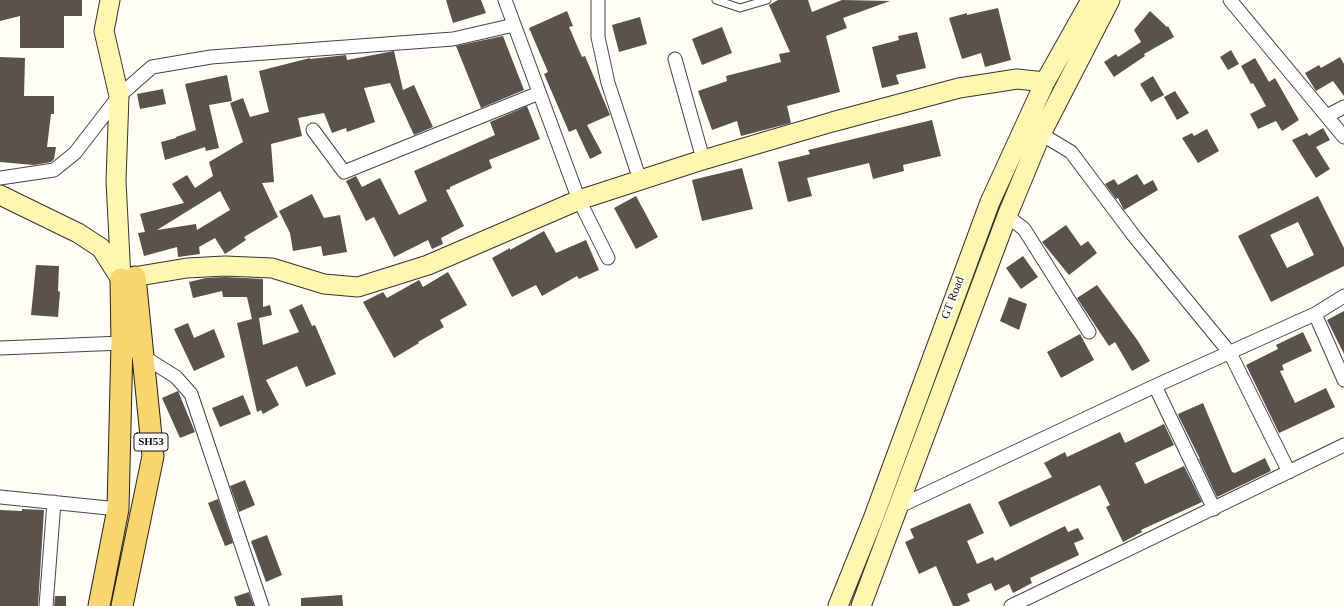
<!DOCTYPE html>
<html>
<head>
<meta charset="utf-8">
<style>
	body { margin:0 }
	canvas { display:block; background:#fffdf5 }
</style>
</head>
<body>
<canvas width="1344" height="606"></canvas>
<script>
const ctx = document.querySelector('canvas').getContext('2d');
ctx.lineJoin = 'round';
function fillPath(path, color) { ctx.fillStyle = color; ctx.fill(path, 'evenodd'); }
const toPath = rows => new Path2D(rows.map(r => 'M' + r).join(''));
function stroke(path, color, width, dash) { ctx.strokeStyle = color; ctx.lineWidth = width; ctx.lineCap = dash ? 'butt' : 'round'; ctx.setLineDash(dash || []); ctx.stroke(path); }
function label(font, color, halo, rows, align = 'center') {
  ctx.font = font + ' "Times New Roman",serif'; ctx.lineWidth = 4; ctx.setLineDash([]); ctx.textBaseline = 'middle'; ctx.strokeStyle = halo; ctx.fillStyle = color; for (const [text, x, y, turn = 0] of rows) {
    ctx.save(); ctx.translate(x, y); ctx.rotate((+turn || 0) * Math.PI / 180); ctx.textAlign = isNaN(turn) ? turn : align; if (halo) ctx.strokeText(text, 0, 0); ctx.fillText(text, 0, 0); ctx.restore();
  }
}
fillPath(toPath([
	[0,0,82,0,82,16,64,16,64,48,20,48,20,16,0,21],
	[446,0,481,0,486,13,453,23],
	[778,0,808,0,812,12,842,0,890,1,843,18,847,28,826,36,840,92,787,106,791,123,741,136,737,121,712,130,698,91,727,81,726,76,781,62,779,54,790,52,769,5],
	[998,8,1011,60,985,67,981,53,962,59,949,18,967,13,967,15],
	[567,11,573,26,569,27,582,57,585,56,610,115,587,125,602,153,590,159,576,129,569,132,544,74,548,72,529,28],
	[1150,11,1167,27,1168,26,1174,37,1144,54,1145,56,1114,77,1104,62,1116,54,1118,57,1141,42,1134,30],
	[640,17,647,44,619,52,612,25],
	[722,27,732,53,702,65,692,39],
	[917,32,926,68,896,75,899,84,882,88,872,47,899,40,898,36],
	[503,36,524,90,481,108,456,46],
	[1231,50,1239,64,1228,70,1220,57],
	[394,51,403,90,414,85,433,127,414,135,390,83,364,88,375,122,347,132,346,128,332,133,324,113,298,118,302,136,271,144,274,182,262,183,278,217,244,237,246,240,225,254,215,238,199,247,200,254,178,257,177,247,144,256,138,233,145,232,140,214,184,203,172,184,187,175,195,188,213,176,209,162,243,142,230,103,243,98,250,117,269,112,259,71,310,58,310,59,346,55,347,60],
	[220,191,230,210,197,230,196,224,157,230],
	[0,57,25,58,24,96,54,96,54,114,51,114,47,147,56,147,54,159,51,162,34,165,0,162],
	[1340,57,1344,64,1344,96,1333,81,1316,91,1305,73,1319,65,1321,68],
	[1255,58,1269,82,1275,78,1299,120,1282,131,1276,121,1258,129,1250,114,1266,106,1253,83,1251,84,1241,66],
	[227,75,232,101,209,105,219,148,206,151,205,147,165,160,161,142,176,138,176,137,196,130,185,84],
	[1153,76,1164,95,1151,102,1140,84],
	[163,89,166,104,140,109,137,94],
	[1175,91,1189,113,1177,120,1164,97],
	[527,106,540,139,489,160,492,168,450,187,450,189,446,190,464,226,441,238,443,244,432,249,428,240,394,257,374,217,366,221,346,181,356,176,362,187,380,178,399,215,427,201,414,171,495,135,490,122],
	[932,120,941,156,903,165,904,171,873,179,869,163,807,178,812,196,788,202,778,162,810,154,808,150],
	[1323,128,1330,140,1316,147,1330,169,1316,178,1292,140,1307,133,1309,136],
	[1207,129,1219,151,1198,163,1182,138,1192,133,1194,136],
	[742,168,753,209,702,221,692,180],
	[1137,174,1144,185,1153,180,1158,190,1124,210,1118,198,1116,199,1105,184,1114,179,1118,185],
	[312,194,324,218,340,215,347,252,323,256,321,246,293,251,290,233,279,211],
	[636,196,658,237,636,249,614,208],
	[1318,196,1344,248,1344,266,1271,302,1238,236],
	[1298,222,1314,255,1287,268,1270,235],
	[1066,225,1081,246,1088,241,1097,253,1069,275,1042,242],
	[544,231,556,253,586,240,599,270,579,279,577,276,542,296,536,285,512,297,492,258,510,248,510,250],
	[1023,256,1038,277,1021,289,1006,268],
	[36,265,59,266,58,291,60,292,58,317,31,315],
	[448,272,467,305,440,320,444,327,418,342,419,343,394,358,363,302,383,292,387,298,419,280,423,287],
	[225,277,263,279,263,307,270,305,272,315,259,318,263,345,299,332,289,310,302,304,312,326,315,325,336,374,306,387,297,366,266,380,279,405,263,414,261,410,257,412,237,323,252,319,247,297,223,297,222,291,193,298,189,282,206,278],
	[1097,285,1138,341,1150,361,1132,371,1115,342,1109,346,1077,298],
	[1009,297,1027,304,1019,330,1000,321],
	[1344,311,1344,354,1327,320],
	[188,323,194,338,214,329,225,357,194,371,174,329],
	[1303,332,1312,351,1282,365,1284,370,1280,371,1295,403,1326,388,1335,407,1279,433,1246,365,1278,349,1276,345],
	[1080,334,1094,360,1061,378,1047,352],
	[178,391,195,432,180,438,162,398],
	[243,395,251,414,220,427,212,408],
	[1203,403,1232,472,1235,473,1265,458,1271,471,1217,497,1199,459,1200,459,1179,417,1178,414],
	[1164,424,1174,445,1135,463,1145,484,1184,466,1202,502,1141,530,1142,532,1123,542,1106,507,1110,505,1100,485,1010,527,998,502,1052,477,1044,463,1065,452,1067,457,1120,432,1125,443],
	[245,480,255,505,239,512,230,486],
	[218,499,233,543,225,546,208,503],
	[970,503,984,533,967,541,977,564,993,557,995,561,1065,526,1068,532,1078,528,1084,539,1074,543,1079,555,1030,578,1032,583,1013,593,1009,584,995,591,991,583,967,594,970,601,959,606,953,606,936,566,919,574,905,542,914,538,910,529],
	[22,509,44,510,38,606,0,606,0,510,22,511],
	[267,535,282,575,266,582,251,541],
	[249,592,254,606,237,606,234,597],
	[342,595,343,606,301,606,301,598],
	[55,596,66,596,66,606,54,606]
]), '#5a524d');
const lane = toPath([
	[716,0,740,8,767,0]
]);
const street = toPath([
	[505,0,579,200,608,258],
	[598,0,598,37,608,83,640,180],
	[1230,0,1344,137],
	[675,59,703,159],
	[1327,116,1344,107],
	[313,130,344,172,539,93],
	[1041,134,1071,152,1134,236,1230,353,1289,472],
	[0,178,54,170,75,153,119,96,152,67,211,57,453,39,514,25],
	[1007,216,1024,229,1089,332],
	[1315,314,1344,380],
	[0,348,122,343,176,377,191,394,262,606],
	[1155,386,1214,509],
	[0,497,118,509],
	[900,506,1155,386,1315,314,1344,296],
	[46,606,54,502],
	[1011,606,1344,445]
]);
const secondary = toPath([
	[110,0,104,31,119,96,116,181,121,279],
	[0,195,78,233,101,248,120,278],
	[121,279,187,268,225,266,272,268,324,284,358,287,428,265,579,200,696,162,832,122,959,88,1017,79,1045,82],
	[838,606,873,519,990,202,1045,82,1091,0],
	[861,606,1007,216,1041,134,1110,0]
]);
const primary = toPath([
	[99,606,118,509,122,343,121,279],
	[122,606,153,456,135,277]
]);
stroke(lane, '#444', 9);
stroke(street, '#444', 15);
stroke(secondary, '#333', 21);
stroke(primary, '#222', 23);
stroke(lane, '#fff', 7);
stroke(street, '#fff', 13);
stroke(secondary, '#fff6b0', 19);
stroke(primary, '#f9d66b', 21);
for (const [x, y, w] of [
	[151,442,34]
]) { const box = new Path2D(); box.roundRect(x - w / 2, y - 9, w, 18, 3); ctx.fillStyle = '#fff'; ctx.fill(box); stroke(box, '#111', 1); }
label('bold 11px', '#111', null, [
	["SH53",151,442]
]);
label('12px', '#111', '#fff', [
	["GT Road",953,298,-69]
]);
</script>
</body>
</html>
